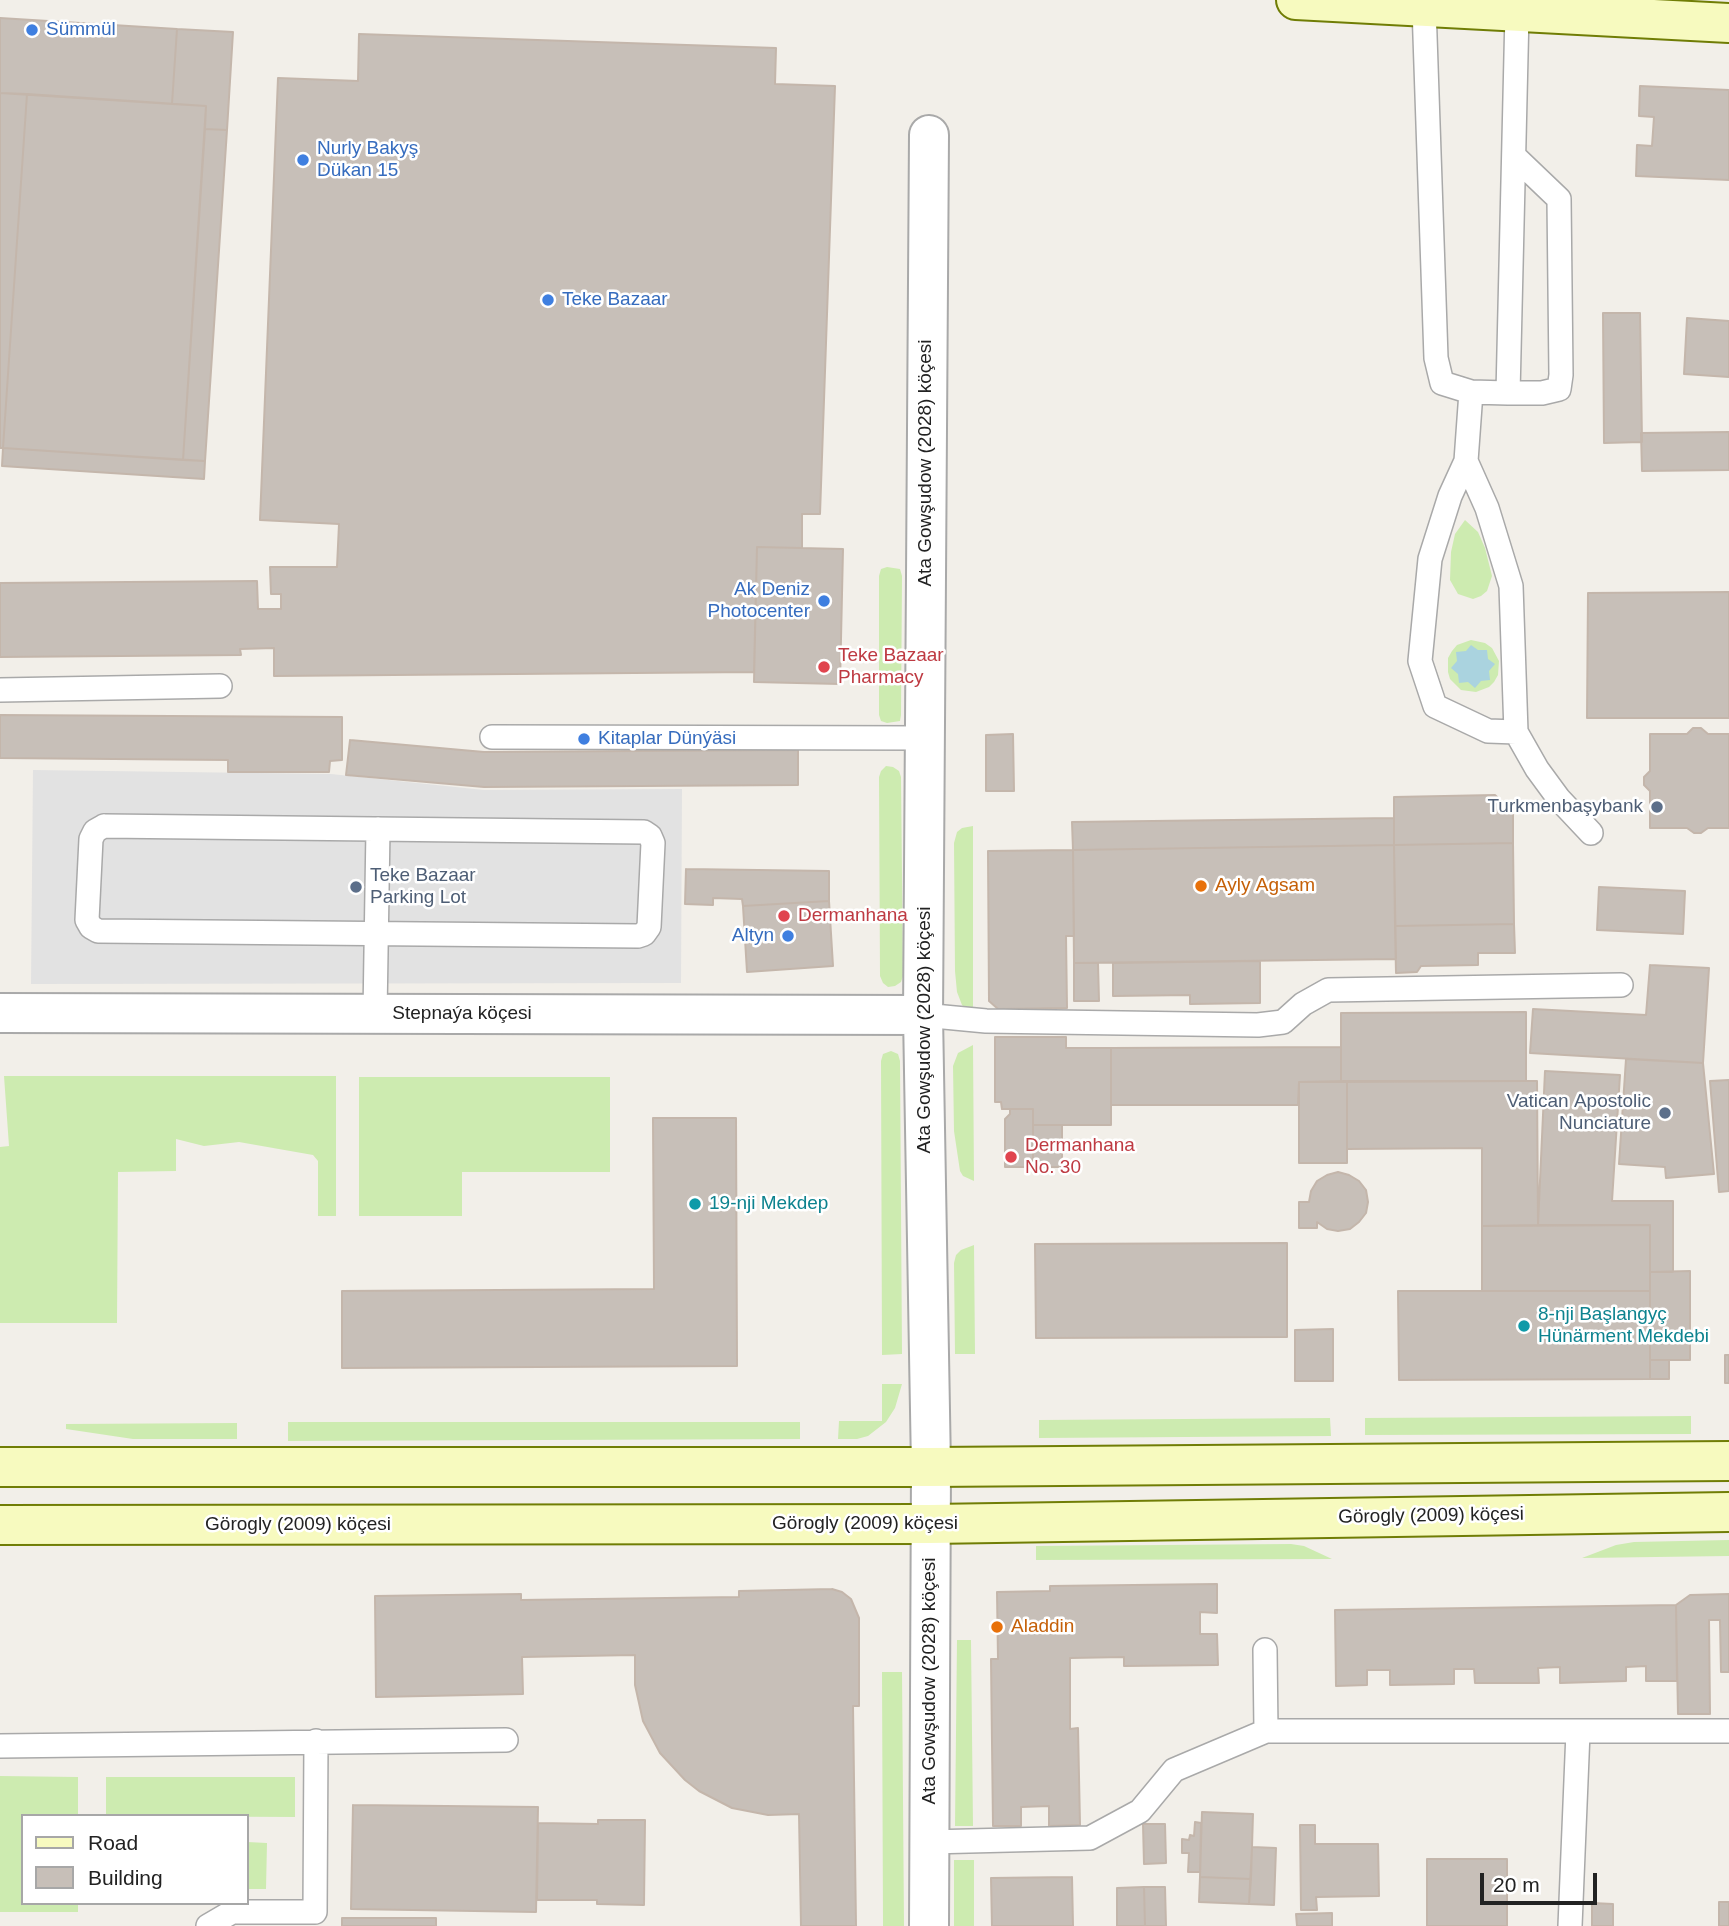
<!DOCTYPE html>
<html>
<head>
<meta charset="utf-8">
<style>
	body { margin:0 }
	#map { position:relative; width:1729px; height:1926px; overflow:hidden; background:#f2efe9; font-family:Arial,sans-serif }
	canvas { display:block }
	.legend { position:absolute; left:21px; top:1814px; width:228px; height:91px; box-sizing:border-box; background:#fff; border:2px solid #a7a7a7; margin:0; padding:9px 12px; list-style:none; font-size:21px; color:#222 }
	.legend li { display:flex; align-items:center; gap:14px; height:35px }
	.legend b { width:35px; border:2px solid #a7a7a7 }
	.scale { position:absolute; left:1480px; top:1873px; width:117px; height:32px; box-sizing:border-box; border:4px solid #222; border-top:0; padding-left:9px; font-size:21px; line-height:24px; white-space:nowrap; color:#222; -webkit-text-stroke:5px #fff; paint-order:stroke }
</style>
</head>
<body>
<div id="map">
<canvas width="1729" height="1926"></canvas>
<ul class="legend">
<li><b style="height:9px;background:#f7fabf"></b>Road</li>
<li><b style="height:19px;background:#c7bfb8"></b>Building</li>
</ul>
<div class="scale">20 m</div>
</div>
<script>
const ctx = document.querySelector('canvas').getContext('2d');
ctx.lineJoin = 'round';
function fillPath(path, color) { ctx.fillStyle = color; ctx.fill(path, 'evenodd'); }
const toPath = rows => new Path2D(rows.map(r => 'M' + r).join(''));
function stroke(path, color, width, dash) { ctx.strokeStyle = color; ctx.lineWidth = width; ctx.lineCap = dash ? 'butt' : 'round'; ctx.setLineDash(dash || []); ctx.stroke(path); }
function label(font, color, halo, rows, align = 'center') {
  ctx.font = font + ' Arial,sans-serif'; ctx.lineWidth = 5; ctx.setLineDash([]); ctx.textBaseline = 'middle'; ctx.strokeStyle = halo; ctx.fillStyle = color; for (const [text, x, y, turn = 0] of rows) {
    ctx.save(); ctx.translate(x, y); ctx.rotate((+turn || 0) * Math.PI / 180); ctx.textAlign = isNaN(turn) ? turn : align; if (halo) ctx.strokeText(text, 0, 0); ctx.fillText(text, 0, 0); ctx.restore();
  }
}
fillPath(toPath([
	[1465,520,1478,532,1485,548,1492,576,1487,591,1481,596,1473,599,1458,594,1450,580,1451,552,1455,534],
	[887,567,900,569,902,576,901,715,900,721,887,723,881,721,879,715,879,576,881,569],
	[1471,640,1485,643,1492,648,1499,661,1498,675,1494,682,1489,687,1476,692,1461,690,1450,679,1448,672,1448,658,1452,651,1457,645],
	[886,766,893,767,899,771,901,777,903,976,901,982,895,986,888,987,883,983,880,976,879,777,881,771],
	[973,826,973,1010,967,1010,962,1005,957,992,955,971,954,843,957,832,962,828],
	[973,1045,974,1181,963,1176,960,1171,954,1131,953,1066,958,1053],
	[891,1051,898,1054,900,1061,902,1354,882,1355,881,1061,883,1054],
	[4,1076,336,1076,336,1216,318,1216,318,1161,313,1155,239,1142,204,1146,176,1139,176,1171,118,1172,117,1323,0,1323,0,1147,9,1146],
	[359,1077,610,1077,610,1172,462,1172,462,1216,359,1216],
	[974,1245,975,1354,955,1354,954,1263,956,1255,961,1250],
	[882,1384,902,1384,895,1408,886,1422,868,1436,857,1439,838,1439,839,1421,882,1421],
	[1691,1416,1691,1434,1365,1435,1365,1418],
	[1330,1418,1331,1436,1039,1438,1039,1420],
	[288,1422,800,1422,800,1439,288,1441],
	[237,1423,237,1439,133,1439,66,1429,66,1424],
	[1729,1540,1729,1556,1582,1558,1616,1545,1634,1542],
	[1291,1544,1304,1546,1332,1559,1036,1560,1036,1546],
	[957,1640,971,1640,973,1826,955,1826],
	[882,1672,902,1672,904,1926,883,1926],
	[0,1776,78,1777,78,1816,23,1816,23,1903,78,1903,78,1912,0,1912],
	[106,1777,295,1777,295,1817,106,1816],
	[247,1842,267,1843,266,1889,247,1889],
	[954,1860,974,1860,974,1926,954,1926]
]), '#cdebb0');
fillPath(toPath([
	[33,770,331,774,484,790,682,789,681,983,31,984]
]), '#e2e2e2');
fillPath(toPath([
	[1471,645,1478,650,1487,650,1488,659,1495,664,1489,671,1490,680,1481,681,1475,688,1468,682,1459,683,1458,674,1451,668,1457,661,1456,652,1466,651]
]), '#aad3df');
const building = toPath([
	[0,18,177,29,172,104,0,93,0,18],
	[177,29,233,32,227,130,205,129,206,106,172,104,177,29],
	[359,34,776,48,775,84,835,86,820,514,802,514,802,548,757,547,754,672,274,676,274,648,240,649,241,655,0,657,0,583,257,581,258,609,281,609,281,594,271,594,270,567,337,567,339,524,260,520,278,78,358,81,359,34],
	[1640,86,1729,90,1729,180,1636,176,1637,145,1652,146,1654,117,1639,116,1640,86],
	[0,93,27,94,3,448,0,448,0,93],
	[27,94,206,106,183,460,3,448,27,94],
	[205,129,227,130,205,461,183,460,205,129],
	[1603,313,1640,313,1642,442,1604,443,1603,313],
	[1687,318,1729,321,1729,377,1684,374,1687,318],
	[1729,432,1729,470,1642,471,1641,433,1729,432],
	[3,448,205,461,204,479,2,466,3,448],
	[757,547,843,549,840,684,754,682,757,547],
	[1729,592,1729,718,1587,718,1588,593,1729,592],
	[0,715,342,717,342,760,330,761,329,772,228,772,228,760,0,758,0,715],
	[1693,728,1701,728,1708,734,1729,734,1729,828,1708,828,1701,833,1694,833,1687,828,1650,828,1650,791,1644,785,1644,777,1650,771,1650,734,1687,734,1693,728],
	[1013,734,1014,791,986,791,986,735,1013,734],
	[350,740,484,752,798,750,798,785,484,787,346,775,350,740],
	[1495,795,1513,812,1513,843,1394,845,1394,797,1495,795],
	[1394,818,1394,845,1073,850,1072,822,1394,818],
	[1513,843,1514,924,1395,926,1394,845,1513,843],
	[1394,845,1396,959,1074,963,1073,850,1394,845],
	[1073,850,1074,936,1066,936,1067,1008,998,1009,989,1001,988,851,1073,850],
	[686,869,829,871,829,901,743,906,742,899,713,898,713,905,685,904,686,869],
	[1599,887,1685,891,1683,934,1597,930,1599,887],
	[829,901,833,966,747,972,743,906,829,901],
	[1514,924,1515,953,1478,953,1478,965,1421,966,1417,972,1396,973,1395,926,1514,924],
	[1260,961,1260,1003,1190,1004,1190,995,1113,996,1113,963,1260,961],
	[1074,963,1098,963,1099,1001,1074,1001,1074,963],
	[1650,965,1709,968,1703,1063,1530,1053,1533,1009,1646,1015,1650,965],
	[1526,1012,1526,1081,1341,1082,1341,1013,1526,1012],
	[995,1037,1066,1037,1066,1048,1111,1048,1111,1125,1033,1125,1033,1109,1002,1109,1001,1102,995,1102,995,1037],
	[1341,1047,1341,1082,1299,1082,1298,1105,1111,1105,1111,1048,1341,1047],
	[1626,1059,1703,1063,1714,1174,1666,1178,1665,1167,1619,1164,1626,1059],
	[1545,1071,1620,1075,1612,1201,1673,1201,1673,1272,1650,1272,1650,1225,1538,1225,1545,1071],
	[1729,1080,1729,1191,1719,1192,1710,1081,1729,1080],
	[1347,1081,1347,1163,1299,1163,1299,1082,1347,1081],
	[1347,1081,1537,1081,1538,1225,1482,1226,1482,1148,1347,1149,1347,1081],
	[1010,1109,1033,1109,1033,1167,1005,1167,1005,1119,1010,1114,1010,1109],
	[653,1118,736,1118,737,1366,342,1368,342,1291,654,1289,653,1118],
	[1033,1125,1062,1125,1062,1167,1033,1167,1033,1125],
	[1338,1172,1349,1175,1359,1181,1366,1190,1368,1202,1366,1213,1359,1222,1350,1229,1338,1231,1327,1229,1317,1222,1317,1228,1299,1228,1299,1202,1309,1202,1311,1191,1317,1181,1327,1175,1338,1172],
	[1650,1225,1650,1291,1482,1291,1482,1226,1650,1225],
	[1287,1243,1287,1337,1036,1338,1035,1244,1287,1243],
	[1690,1271,1690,1360,1650,1360,1650,1272,1690,1271],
	[1398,1291,1650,1291,1650,1379,1399,1380,1398,1291],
	[1333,1329,1333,1381,1295,1381,1295,1330,1333,1329],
	[1725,1355,1729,1355,1729,1383,1725,1383,1725,1355],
	[1650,1360,1669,1360,1669,1379,1650,1379,1650,1360],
	[1217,1584,1217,1613,1200,1612,1200,1634,1217,1634,1218,1665,1124,1666,1124,1657,1070,1658,1070,1729,1078,1728,1080,1825,1049,1826,1049,1806,1021,1807,1021,1826,993,1826,991,1659,998,1659,997,1592,1050,1591,1050,1586,1217,1584],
	[832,1589,842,1592,851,1599,859,1618,859,1706,853,1706,856,1926,801,1926,799,1814,768,1815,732,1808,699,1791,685,1780,660,1753,643,1721,635,1685,635,1655,522,1657,523,1694,376,1697,375,1596,521,1594,521,1600,739,1597,739,1591,832,1589],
	[1729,1594,1729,1672,1721,1672,1720,1620,1709,1620,1710,1714,1678,1714,1676,1605,1690,1595,1729,1594],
	[1676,1605,1677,1681,1646,1681,1646,1666,1626,1667,1626,1681,1560,1683,1560,1667,1538,1668,1539,1683,1475,1683,1474,1669,1454,1669,1454,1684,1390,1685,1390,1670,1367,1670,1367,1685,1336,1686,1335,1610,1676,1605],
	[353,1805,538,1807,536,1912,351,1909,353,1805],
	[1202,1812,1253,1814,1251,1879,1200,1877,1202,1812],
	[598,1820,645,1820,644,1905,597,1904,597,1900,537,1900,538,1823,598,1824,598,1820],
	[1195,1822,1201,1823,1200,1872,1188,1872,1189,1853,1182,1853,1182,1839,1189,1840,1190,1835,1194,1836,1195,1822],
	[1143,1824,1165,1824,1166,1863,1144,1864,1143,1824],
	[1300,1825,1315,1825,1315,1844,1378,1844,1379,1896,1316,1897,1317,1910,1301,1910,1300,1825],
	[1252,1847,1276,1848,1274,1905,1249,1904,1252,1847],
	[1427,1859,1507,1859,1507,1926,1427,1926,1427,1859],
	[1072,1877,1073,1926,992,1926,991,1878,1072,1877],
	[1200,1877,1251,1879,1249,1904,1199,1902,1200,1877],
	[1144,1887,1165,1887,1166,1926,1145,1926,1144,1887],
	[1144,1887,1145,1926,1117,1926,1117,1888,1144,1887],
	[1719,1902,1729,1902,1729,1926,1719,1926,1719,1902],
	[1592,1903,1613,1904,1613,1926,1592,1926,1592,1903],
	[1332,1913,1332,1926,1297,1926,1296,1914,1332,1913],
	[342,1918,436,1918,436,1926,342,1926,342,1918]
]);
fillPath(building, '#c7bfb8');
stroke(building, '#c4b6ab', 2);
const lane = toPath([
	[1424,7,1436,358,1442,383,1471,392,1508,393,1517,13],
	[1471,392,1466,461,1450,496,1430,559,1420,661,1435,706,1488,731,1516,732],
	[1508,393,1542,393,1559,389,1561,375,1559,199,1514,156],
	[1466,461,1487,508,1511,586,1516,732,1537,769,1559,799,1591,833],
	[0,690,220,686],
	[492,737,924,738],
	[104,826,644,832,650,836,653,843,649,927,644,934,638,936,98,931,91,927,87,920,91,839,95,831,104,826],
	[375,1014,378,829],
	[923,1015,986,1021,1258,1025,1283,1022,1303,1004,1328,990,1621,985],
	[1265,1650,1266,1731,1729,1731],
	[0,1746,506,1740],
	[929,1842,1090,1838,1140,1811,1174,1770,1266,1731],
	[208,1926,232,1912,315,1912,316,1741],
	[1570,1926,1578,1732]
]);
const street = toPath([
	[0,1013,923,1015],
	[929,1926,931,1467,923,1015,929,135]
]);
const secondary = toPath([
	[1296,0,1729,23],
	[0,1467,931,1467,1729,1461],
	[0,1525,930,1524,1729,1512]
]);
stroke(lane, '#a9a9a9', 26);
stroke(street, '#a9a9a9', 42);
stroke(secondary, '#707d05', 42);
stroke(lane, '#fff', 23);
stroke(street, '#fff', 38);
stroke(secondary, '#f7fabf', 38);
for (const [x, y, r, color] of [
	[32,30,7,"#3f7fe0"],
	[303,160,7,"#3f7fe0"],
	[548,300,7,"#3f7fe0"],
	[824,601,7,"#3f7fe0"],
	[824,667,7,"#e0444e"],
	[584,739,7,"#3f7fe0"],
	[1657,807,7,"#5c6f8a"],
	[1201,886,7,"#e8710a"],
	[356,887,7,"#5c6f8a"],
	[784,916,7,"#e0444e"],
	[788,936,7,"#3f7fe0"],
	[1665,1113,7,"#5c6f8a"],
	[1011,1157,7,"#e0444e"],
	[695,1204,7,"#0f9aa8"],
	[1524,1326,7,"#0f9aa8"],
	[997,1627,7,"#e8710a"]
]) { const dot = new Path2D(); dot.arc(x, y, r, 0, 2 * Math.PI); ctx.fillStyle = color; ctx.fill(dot); stroke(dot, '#fff', 2.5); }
label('19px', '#366cbe', '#fff', [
	["Sümmül",46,30],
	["Nurly Bakyş",317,149],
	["Dükan 15",317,171],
	["Teke Bazaar",562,300],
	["Ak Deniz",810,590,"right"],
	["Photocenter",810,612,"right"],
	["Kitaplar Dünýäsi",598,739],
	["Altyn",774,936,"right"]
], 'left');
label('19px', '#222', '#fff', [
	["Ata Gowşudow (2028) köçesi",926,463,-90],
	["Stepnaýa köçesi",462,1014],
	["Ata Gowşudow (2028) köçesi",925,1030,-90],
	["Görogly (2009) köçesi",1431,1516,-1],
	["Görogly (2009) köçesi",865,1524],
	["Görogly (2009) köçesi",298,1525],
	["Ata Gowşudow (2028) köçesi",930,1681,-90]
]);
label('19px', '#be3a42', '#fff', [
	["Teke Bazaar",838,656],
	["Pharmacy",838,678],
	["Dermanhana",798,916],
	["Dermanhana",1025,1146],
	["No. 30",1025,1168]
], 'left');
label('19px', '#4e5e75', '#fff', [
	["Turkmenbaşybank",1643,807],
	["Teke Bazaar",370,876,"left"],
	["Parking Lot",370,898,"left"],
	["Vatican Apostolic",1651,1102],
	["Nunciature",1651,1124]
], 'right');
label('19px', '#c56008', '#fff', [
	["Ayly Agsam",1215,886],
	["Aladdin",1011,1627]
], 'left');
label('19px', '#0d838f', '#fff', [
	["19-nji Mekdep",709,1204],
	["8-nji Başlangyç",1538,1315],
	["Hünärment Mekdebi",1538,1337]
], 'left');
</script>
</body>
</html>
